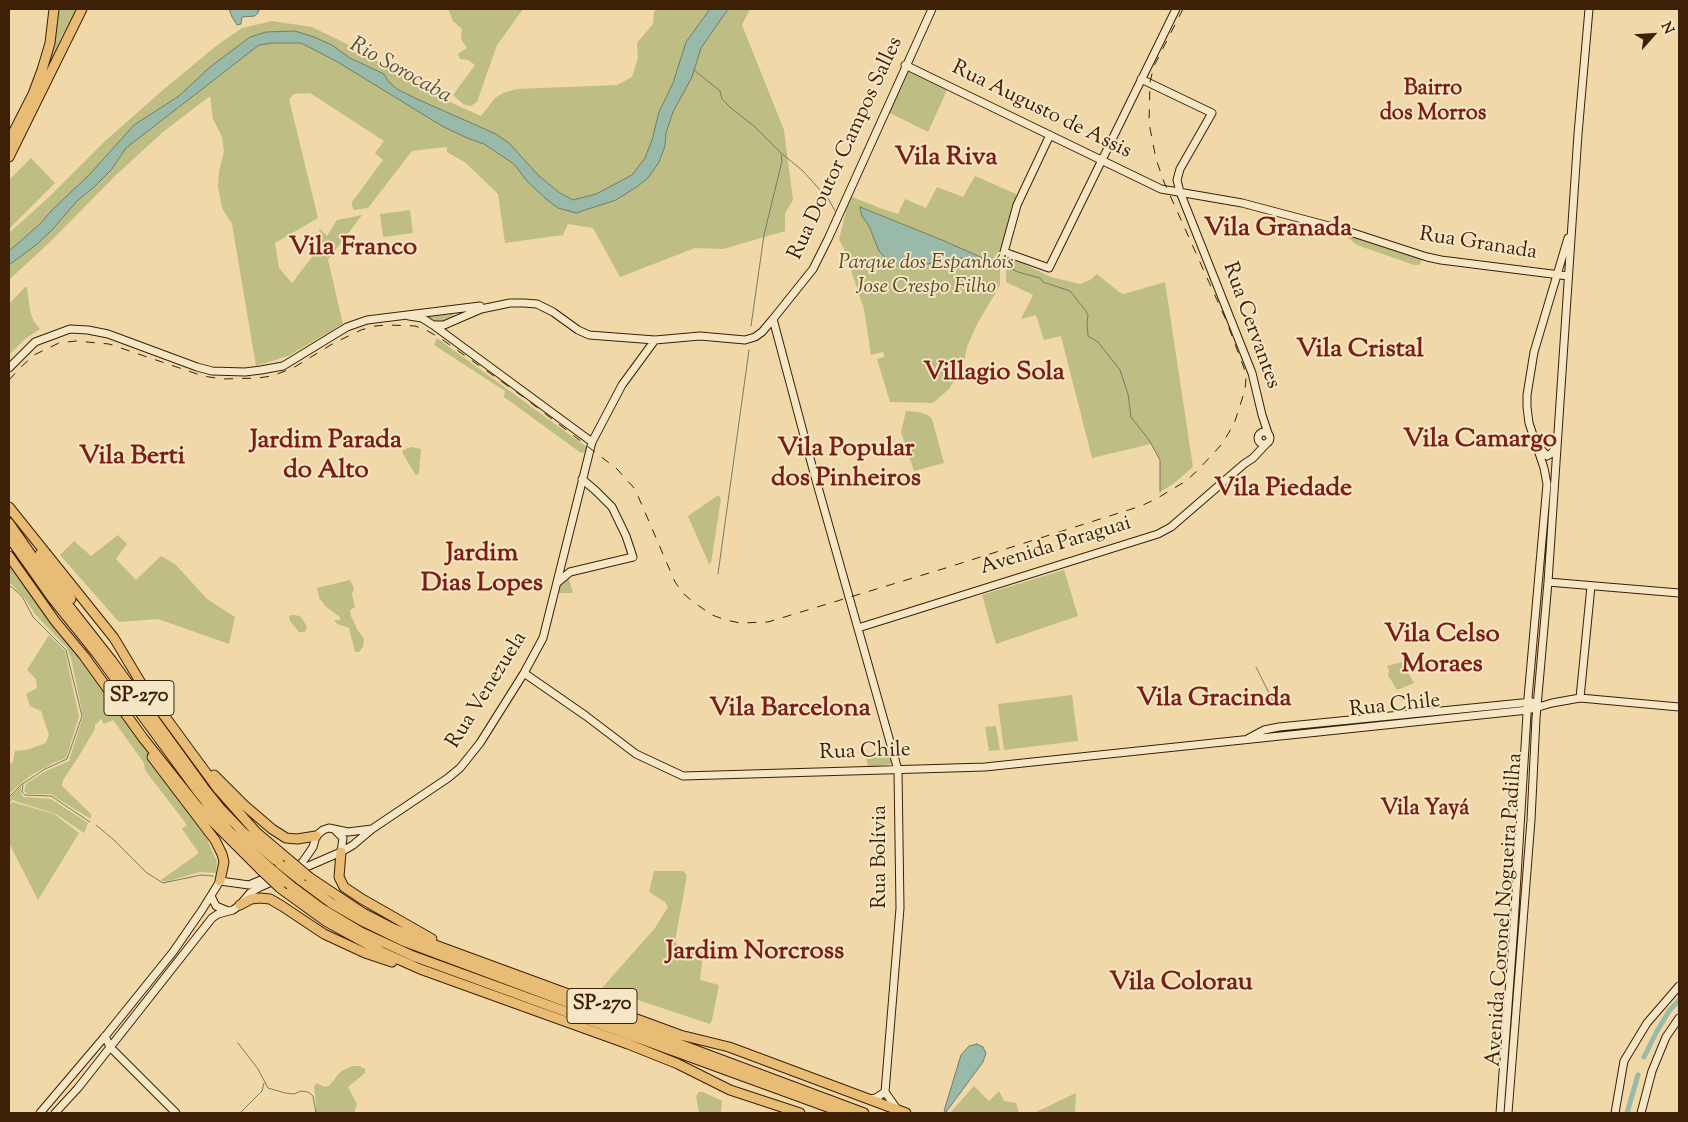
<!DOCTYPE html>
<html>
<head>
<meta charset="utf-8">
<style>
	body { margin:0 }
	#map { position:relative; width:1688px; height:1122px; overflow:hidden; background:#f0d8a8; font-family:"Sorts Mill Goudy",serif }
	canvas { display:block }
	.frame { position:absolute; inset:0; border:10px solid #3d2005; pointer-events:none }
	.north { position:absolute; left:1628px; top:10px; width:50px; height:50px; -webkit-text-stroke:4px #f5e6c6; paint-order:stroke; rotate:64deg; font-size:14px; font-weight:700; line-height:20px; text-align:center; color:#3d2005 }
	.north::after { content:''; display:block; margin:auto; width:18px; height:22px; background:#3d2005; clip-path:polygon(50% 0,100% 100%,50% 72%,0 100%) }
</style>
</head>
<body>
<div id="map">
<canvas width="1688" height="1122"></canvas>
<div class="frame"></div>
<div class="north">N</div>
</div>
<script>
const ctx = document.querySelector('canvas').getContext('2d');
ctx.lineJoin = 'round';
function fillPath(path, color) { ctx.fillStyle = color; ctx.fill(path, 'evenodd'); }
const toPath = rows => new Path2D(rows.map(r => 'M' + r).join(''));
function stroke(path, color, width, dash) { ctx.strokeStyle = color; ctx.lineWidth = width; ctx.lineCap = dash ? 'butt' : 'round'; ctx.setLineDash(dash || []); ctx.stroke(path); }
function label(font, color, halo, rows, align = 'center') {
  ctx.font = font + ' "Sorts Mill Goudy",serif'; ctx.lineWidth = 4; ctx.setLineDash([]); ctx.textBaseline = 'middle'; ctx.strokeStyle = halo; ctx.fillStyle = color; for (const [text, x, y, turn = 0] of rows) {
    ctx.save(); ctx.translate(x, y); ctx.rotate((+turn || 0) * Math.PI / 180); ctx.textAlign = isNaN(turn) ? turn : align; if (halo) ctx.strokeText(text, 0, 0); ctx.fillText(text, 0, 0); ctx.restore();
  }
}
fillPath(toPath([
	[56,9,76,9,60,40,48,69,46,69],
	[448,9,523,9,497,45,477,102,471,106,463,104,453,95,475,65,468,60,460,59,458,54,467,48,461,39,462,29,453,21],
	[657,9,750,9,742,25,784,130,793,200,785,213,785,231,723,249,695,248,620,277,593,228,568,224,563,235,505,243,498,194,466,163,447,152,447,147,412,151,368,208,354,210,352,206,352,202,383,160,375,153,384,141,310,93,294,94,289,99,318,218,275,243,279,268,292,283,322,244,319,228,327,236,337,220,362,215,328,260,343,324,288,356,256,366,232,224,222,208,218,187,219,171,224,152,222,137,213,119,210,96,163,132,116,175,50,242,9,280,9,233,49,197,105,141,163,90,216,46,242,28,272,21,312,27,349,45,445,100,481,116,495,98,503,93,517,89,617,85,632,77,638,58,637,43,653,24,654,12],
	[907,71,947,90,928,132,888,112],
	[31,158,55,183,9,229,9,180],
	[975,176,1016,194,1017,205,1000,249,1000,285,976,326,967,347,963,366,949,389,933,403,890,402,877,359,884,357,883,352,871,355,864,309,844,249,839,239,850,196,880,208,898,214,905,199,926,208,937,187,963,197],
	[410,210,413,233,383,237,380,214],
	[1347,233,1422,258,1421,262,1419,265,1414,265,1357,245,1347,237],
	[1016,260,1051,277,1080,284,1090,280,1097,274,1119,292,1124,294,1165,282,1193,467,1173,484,1160,492,1160,460,1151,444,1092,458,1061,336,1044,340,1036,315,1021,319,1033,295,1006,282,1006,266,1009,261],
	[25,287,27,287,30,311,34,322,40,329,25,339,9,355,9,304],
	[453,312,454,318,439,323,435,324,414,314],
	[437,338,588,448,585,452,581,453,504,397,505,391,434,345],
	[906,411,919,412,928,415,932,419,944,463,914,471,901,432],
	[411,447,421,449,419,473,417,475,415,474,402,452,403,450],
	[717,496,719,496,721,499,711,563,709,564,688,516],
	[118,535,127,544,116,559,136,580,161,556,175,564,207,599,235,617,229,644,158,619,119,622,60,555,74,541,91,556],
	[9,563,126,719,151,759,206,837,217,862,216,873,200,872,165,882,161,880,199,853,182,829,187,825,145,770,144,763,113,720,104,724,101,719,95,725,95,729,79,756,63,780,62,786,91,814,91,819,50,794,28,794,24,791,26,784,44,772,69,761,83,716,71,658,67,648,35,614,24,597,9,582],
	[1064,570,1078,616,996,644,982,595],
	[563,579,569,579,573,593,557,593],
	[350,580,354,588,352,594,355,607,350,610,351,616,357,629,364,639,363,647,359,652,355,652,349,628,337,624,334,620,340,620,340,617,325,606,319,597,317,588],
	[293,615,300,616,303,620,307,627,305,632,299,632,290,621,289,616],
	[49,635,65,651,79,717,66,758,53,763,30,776,9,794,9,764,13,762,15,751,27,750,46,743,49,735,41,711,30,706,26,694,37,688,36,679,27,670],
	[1402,662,1414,683,1397,690,1388,675,1389,671,1387,666],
	[1072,695,1078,741,1004,750,998,704],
	[996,726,1000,750,989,751,985,727],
	[890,751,892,761,891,764,868,767,866,756],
	[21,786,21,794,24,797,51,799,88,823,84,833,56,814,12,800,9,803,9,798],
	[12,802,54,814,79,833,38,900,9,843,9,806],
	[654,871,683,871,687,875,675,941,678,946,703,953,700,980,719,985,712,1020,710,1024,602,988,655,928,668,907,665,902,649,892],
	[352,1066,360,1066,365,1069,365,1073,348,1087,357,1104,354,1113,315,1113,316,1104,314,1087,316,1083,325,1087,330,1085,340,1072],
	[974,1086,989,1101,999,1091,1004,1101,1016,1103,1019,1113,950,1113],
	[699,1092,703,1092,722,1101,721,1113,699,1113,696,1096],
	[1076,1093,1075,1113,1034,1113]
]), '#bebd84');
const water = toPath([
	[229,9,259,9,258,13,255,16,242,17,241,24,237,25,232,17,229,9],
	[710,9,728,9,701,48,692,77,673,112,666,133,665,146,659,162,648,178,638,186,616,200,576,213,558,208,546,199,527,181,514,164,484,144,467,138,442,126,336,61,301,43,272,43,259,45,126,148,112,169,94,187,78,200,52,230,36,245,9,265,9,251,40,224,52,210,89,175,134,125,179,96,210,67,250,37,266,32,295,31,314,37,332,45,350,58,384,74,388,81,397,89,417,99,496,134,509,143,539,176,560,193,573,200,596,194,632,175,645,158,652,140,659,112,673,83,686,42,710,9],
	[860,207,942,240,985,259,955,258,953,265,947,266,939,262,905,268,893,265,879,251,869,226,862,216,860,207],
	[977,1044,983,1047,986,1053,983,1062,946,1112,944,1111,961,1055,969,1046,977,1044]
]);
fillPath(water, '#9abaa9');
stroke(water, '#757c67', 1);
stroke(toPath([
	[694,70,720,91,722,99,731,108,755,127,781,153,803,171,829,200,835,211],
	[1010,268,1018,272,1040,278,1043,282,1070,291,1086,311,1088,315,1087,322,1088,336,1098,342,1120,370,1128,394,1131,417,1149,440,1160,460,1160,492],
	[751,326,764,235,782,161,781,155],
	[718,574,749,350],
	[9,585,22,596,33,617,66,650,82,716,67,759,45,769,21,785,9,797],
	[1256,667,1273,701],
	[23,785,22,792,25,795,51,796,90,822],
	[96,825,114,840,147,873,163,883,201,875,213,876],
	[238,1043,258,1069,268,1088,285,1093,294,1094,301,1091,308,1092,313,1096,316,1113],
	[240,1113,262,1091,264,1083]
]), '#757c67', 1);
stroke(toPath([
	[1644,1057,1657,1031,1669,1011,1679,1000],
	[1627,1113,1638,1075]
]), '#9abaa9', 5);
const secondary = toPath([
	[905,65,1161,189,1242,203,1344,230,1427,257,1441,260,1568,276],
	[1141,79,1212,113,1180,169,1177,180,1180,192,1252,373,1262,415,1269,436],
	[1050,135,1017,205,1004,252,1049,268,1176,9],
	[409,316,422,318,433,325,592,442],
	[773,319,814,473,898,770,900,908,885,1092,897,1109],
	[433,325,444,325,481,309,510,303,524,303,537,304,553,312,578,330,589,335,655,340,700,336,745,340,755,337,762,332,773,319,813,269,828,239,932,9],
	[9,368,35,342,70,329,88,330,108,334,197,367,212,371,245,372,261,370,283,366,347,327,367,320,480,306],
	'1258 438a6 6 0 1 1 12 0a6 6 0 1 1-12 0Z',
	[1540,448,1547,456,1552,453,1556,446],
	[558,582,570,572,633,557,626,536,612,507,596,491,582,479],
	[1548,582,1679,593],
	[858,628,1158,534,1171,527,1244,464,1253,458,1267,443],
	[524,673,586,716,636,754,683,776,985,767,1528,710,1552,703,1580,698,1679,707],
	[1580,698,1591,586],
	[1249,738,1264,730,1279,727,1532,702],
	[336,831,343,838,341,852],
	[211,896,216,906,228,911],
	[105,1036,110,1047,176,1113],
	[869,1099,876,1098,885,1092],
	[40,1113,107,1034,173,952,202,910,220,881,249,885,302,863,313,847,316,836,323,830,329,828,348,832,372,829],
	[55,1113,78,1088,212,918,218,914,233,910,240,905,250,893,260,887,341,852,353,845,372,829,448,778,460,768,480,743,524,673,543,638,592,442,622,385,655,340],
	[1500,1113,1514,925,1528,698,1547,484,1544,468,1529,423,1527,407,1527,395,1534,352,1568,238],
	[1508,1113,1531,820,1536,718,1548,582,1578,134,1589,9],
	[1615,1113,1624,1061,1647,1023,1679,986],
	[1641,1113,1652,1071,1666,1037,1679,1018]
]);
const highway = toPath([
	[9,141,33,94,42,70,50,43,54,9],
	[9,157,82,9],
	[9,507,114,638,144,688,218,789,256,832,289,860],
	[9,523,50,582,112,661,204,788,220,808,244,833,280,864],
	[9,537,52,598,97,654,199,793,229,831,270,868],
	[40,554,71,599],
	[9,556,55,621,84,656,143,738,197,806,262,871],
	[152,757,215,840,222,854,224,862,220,881],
	[214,775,244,805,272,829,286,838,297,839,316,836],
	[341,852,339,877,344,887,362,899,432,939],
	[309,877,363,913,394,929,424,941,680,1035,729,1047,906,1113],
	[300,880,331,903,364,922,403,941,864,1113],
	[290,885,321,908,361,932,413,956,844,1113],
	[280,888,327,922,382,952,420,969,628,1044,678,1064,730,1090,800,1113],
	[240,905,251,899,260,898,270,899,282,906,324,934,365,953,392,962]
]);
stroke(secondary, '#3d2005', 9);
stroke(highway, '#3d2005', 11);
stroke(secondary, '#f5e6c6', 7);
stroke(highway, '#e8bc74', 9);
stroke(toPath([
	[9,380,20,368,34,355,59,343,76,341,109,344,203,376,222,379,258,378,272,376,293,368,334,343,361,330,375,326,388,325,415,326,426,330,440,338,522,396,617,469,635,489,675,582,684,594,692,601,712,615,726,620,740,623,768,622,949,567,1141,506,1156,499,1186,481,1198,470,1222,444,1234,424,1245,390,1246,378,1244,368,1226,320,1164,182,1156,159,1149,123,1150,82,1154,66,1183,9]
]), '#3d2005', 1, [9, 9]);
const highwayBridge = toPath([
	[289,860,309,877],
	[280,864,300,880],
	[270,868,290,885],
	[262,871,280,888]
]);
stroke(highwayBridge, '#3d2005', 11, []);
stroke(highwayBridge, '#e8bc74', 9);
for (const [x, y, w] of [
	[139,698,70],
	[602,1006,70]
]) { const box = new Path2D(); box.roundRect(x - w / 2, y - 17.5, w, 35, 4); ctx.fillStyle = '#f5e6c6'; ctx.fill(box); stroke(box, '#3d2005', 1); }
label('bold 20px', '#3d2005', null, [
	["SP-270",139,698],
	["SP-270",602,1006]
]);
label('21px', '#3d2005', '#f5e6c6', [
	["Rua Augusto de Assis",1041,111,26],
	["Rua Doutor Campos Salles",847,149,-65],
	["Rua Granada",1478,245,9],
	["Rua Cervantes",1250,326,70],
	["Avenida Paraguai",1056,547,-17],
	["Rua Venezuela",488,691,-58],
	["Rua Chile",1395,707,-6],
	["Rua Chile",865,753,-2],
	["Rua Bolívia",881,857,-90],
	["Avenida Coronel Nogueira Padilha",1506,910,-86]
]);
label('italic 21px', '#5d4725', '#f5e6c6', [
	["Parque dos Espanhóis",926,264],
	["Jose Crespo Filho",926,288]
]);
label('italic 22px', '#594e36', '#f5e6c6', [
	["Rio Sorocaba",400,72,29]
]);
label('bold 22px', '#7a1f14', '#f5e6c6', [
	["Bairro",1433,90],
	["dos Morros",1433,115],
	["Vila Yayá",1425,810]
]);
label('bold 26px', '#7a1f14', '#f5e6c6', [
	["Vila Riva",946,160],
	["Vila Granada",1278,231],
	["Vila Franco",353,250],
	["Vila Cristal",1360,352],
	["Villagio Sola",994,375],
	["Vila Camargo",1480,442],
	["Jardim Parada",326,443],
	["do Alto",326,473],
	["Vila Popular",846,451],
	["dos Pinheiros",846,481],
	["Vila Berti",132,459],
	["Vila Piedade",1283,491],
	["Jardim",482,556],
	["Dias Lopes",482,586],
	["Vila Celso",1442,637],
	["Moraes",1442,667],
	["Vila Gracinda",1214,701],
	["Vila Barcelona",790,711],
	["Jardim Norcross",755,954],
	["Vila Colorau",1181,985]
]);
</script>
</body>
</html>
